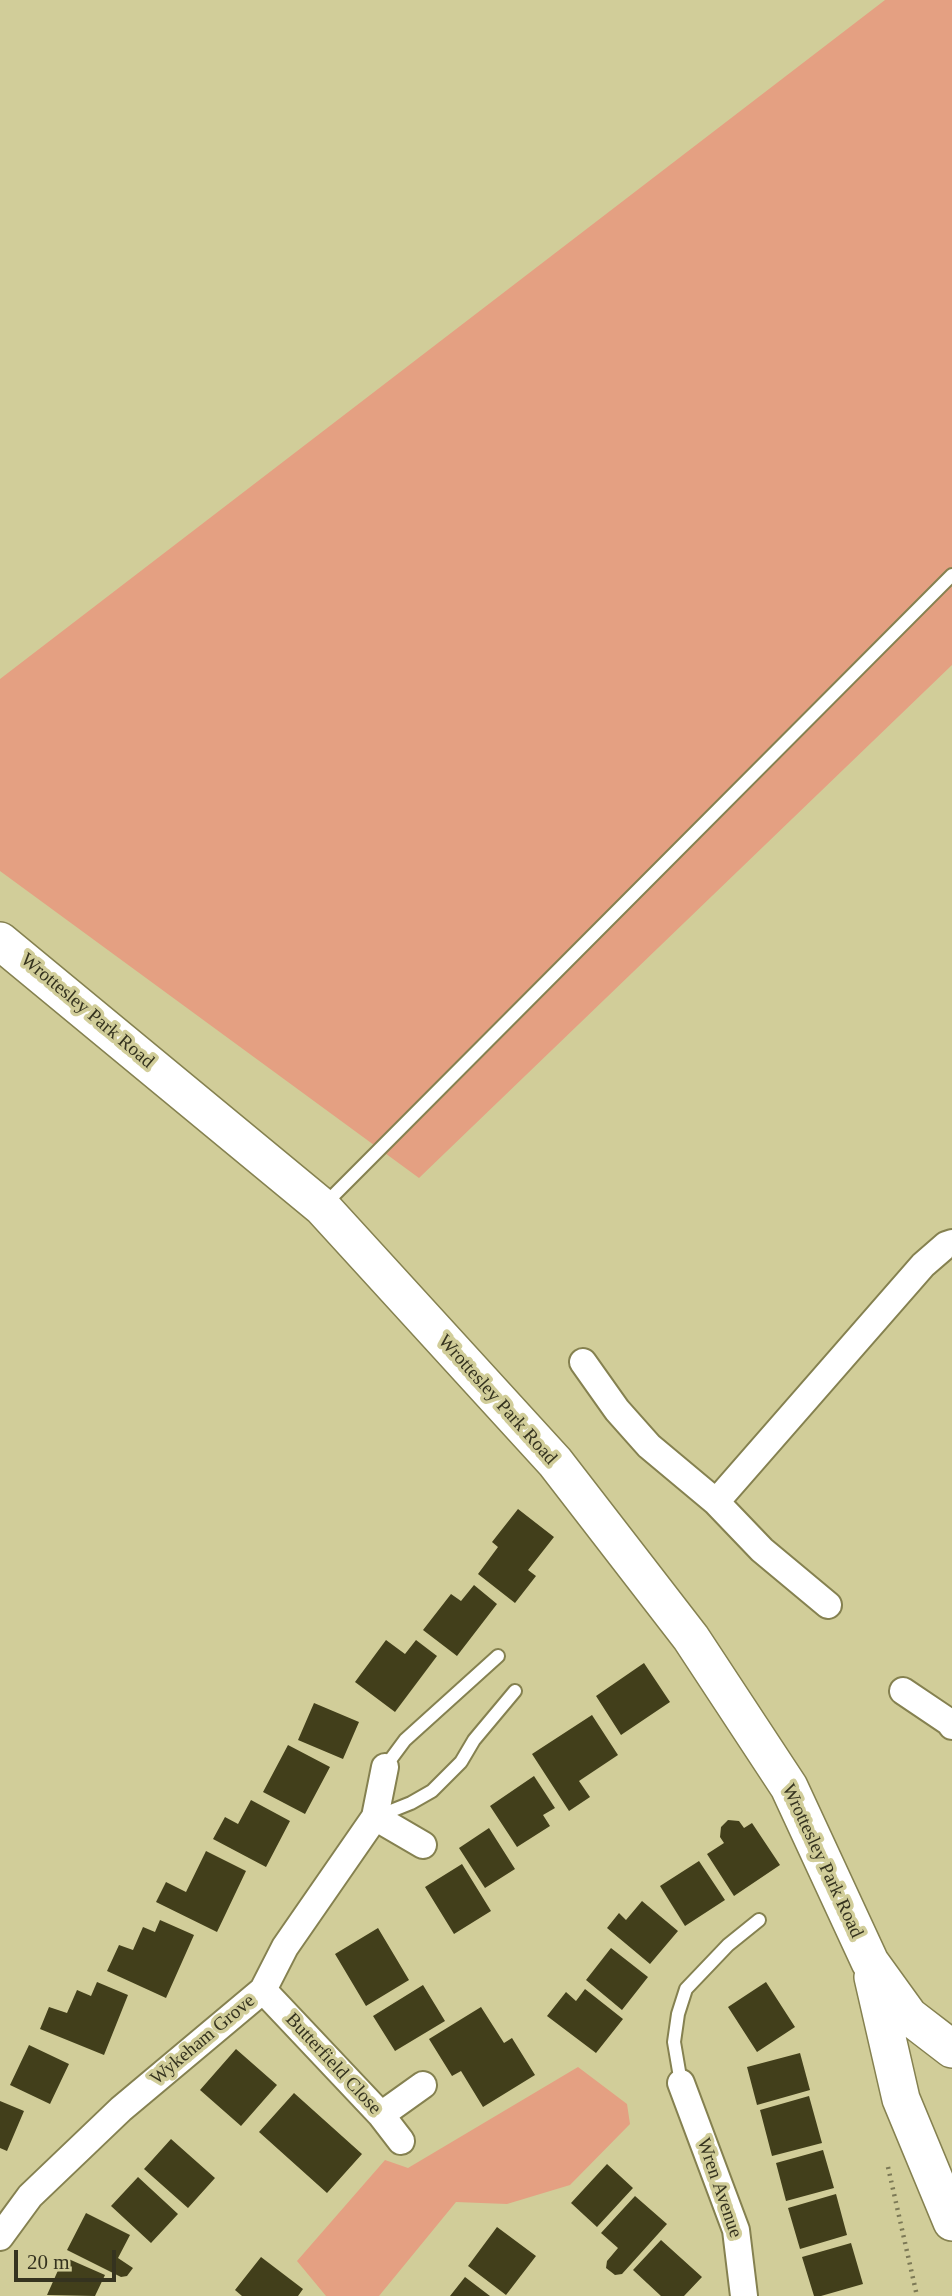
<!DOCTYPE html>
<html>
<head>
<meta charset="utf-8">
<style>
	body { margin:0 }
	#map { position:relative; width:952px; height:2296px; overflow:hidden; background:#d1cd99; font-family:"Times New Roman",serif }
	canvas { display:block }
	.scale { position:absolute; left:14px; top:2250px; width:102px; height:32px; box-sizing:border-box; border:4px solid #35331f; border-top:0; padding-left:9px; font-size:21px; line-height:24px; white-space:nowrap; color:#35331f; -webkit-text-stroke:5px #d1cd99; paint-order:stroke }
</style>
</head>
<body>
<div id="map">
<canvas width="952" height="2296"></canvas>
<div class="scale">20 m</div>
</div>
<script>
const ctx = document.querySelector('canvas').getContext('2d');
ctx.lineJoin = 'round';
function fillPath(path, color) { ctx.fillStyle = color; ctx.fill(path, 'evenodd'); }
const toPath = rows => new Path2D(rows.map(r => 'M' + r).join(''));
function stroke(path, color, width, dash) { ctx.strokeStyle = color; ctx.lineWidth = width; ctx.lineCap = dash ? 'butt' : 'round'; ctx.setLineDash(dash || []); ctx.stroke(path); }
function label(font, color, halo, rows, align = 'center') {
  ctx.font = font + ' "Times New Roman",serif'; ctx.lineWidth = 7; ctx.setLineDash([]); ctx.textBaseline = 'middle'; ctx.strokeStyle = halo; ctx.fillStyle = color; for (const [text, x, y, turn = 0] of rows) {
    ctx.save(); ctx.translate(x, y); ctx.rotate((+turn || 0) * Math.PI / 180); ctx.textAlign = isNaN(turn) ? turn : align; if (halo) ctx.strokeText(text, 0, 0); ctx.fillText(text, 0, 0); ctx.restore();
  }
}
fillPath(toPath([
	[885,0,952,0,952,665,419,1178,0,871,0,679],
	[578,2067,627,2104,630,2124,570,2185,507,2204,456,2202,379,2296,326,2296,297,2261,385,2160,408,2168]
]), '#e4a082');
fillPath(toPath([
	[518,1509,554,1537,528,1570,536,1576,515,1603,478,1574,498,1547,492,1542],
	[474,1585,497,1604,457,1656,423,1630,451,1594,461,1601],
	[386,1640,405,1654,416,1640,437,1656,395,1712,355,1682],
	[644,1663,670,1702,621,1735,596,1696],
	[314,1703,359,1722,343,1759,298,1740],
	[592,1715,618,1755,579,1781,590,1797,569,1811,532,1754],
	[288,1745,330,1767,305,1814,263,1792],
	[534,1776,555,1808,543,1815,550,1826,517,1847,490,1806],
	[251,1800,290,1821,266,1867,213,1839,225,1817,238,1824],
	[728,1820,739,1821,744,1828,752,1823,780,1865,734,1896,707,1854,724,1843,720,1837,721,1827],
	[489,1828,515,1869,485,1888,459,1848],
	[206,1851,246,1871,217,1932,156,1902,166,1882,186,1892],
	[699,1861,725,1900,685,1926,660,1886],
	[462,1864,491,1911,454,1934,425,1887],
	[642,1901,678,1931,650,1964,607,1928,619,1913,626,1920],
	[160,1920,194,1935,166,1998,107,1971,119,1945,133,1950,143,1927,155,1932],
	[378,1928,409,1980,366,2006,335,1954],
	[611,1948,648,1977,622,2010,586,1980],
	[97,1982,128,1995,104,2055,40,2029,49,2007,67,2013,77,1990,91,1996],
	[766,1982,795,2027,757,2052,728,2007],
	[423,1985,445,2021,395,2051,373,2016],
	[585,1989,623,2019,596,2053,547,2016,566,1992,576,2001],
	[481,2007,504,2043,512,2038,535,2075,483,2107,461,2071,452,2076,429,2039],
	[29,2045,69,2064,50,2104,10,2085],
	[236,2049,277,2085,241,2126,200,2090],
	[800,2053,810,2090,757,2105,747,2067],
	[294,2093,362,2154,327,2193,259,2132],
	[809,2096,822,2143,772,2156,760,2110],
	[0,2101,24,2111,7,2151,0,2148],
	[171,2139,215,2178,188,2208,144,2169],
	[823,2150,834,2188,786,2201,776,2163],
	[607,2164,633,2188,597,2227,571,2203],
	[138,2177,178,2214,151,2243,111,2206],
	[836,2194,847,2235,800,2249,788,2208],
	[635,2196,667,2224,622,2274,615,2275,606,2268,607,2261,618,2248,601,2233],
	[86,2213,130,2235,118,2258,133,2268,127,2276,121,2277,67,2250],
	[497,2227,536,2256,506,2295,468,2266],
	[661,2240,702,2277,684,2296,661,2296,633,2270],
	[851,2243,863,2284,821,2296,814,2296,802,2257],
	[64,2257,105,2275,95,2296,47,2295],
	[261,2257,303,2289,298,2296,242,2296,235,2290],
	[465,2277,490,2296,450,2296]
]), '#423f1b');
const lane = toPath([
	[325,1204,952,575],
	[385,1767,405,1740,498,1656],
	[376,1817,411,1803,432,1791,461,1762,474,1740,515,1691],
	[681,2083,674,2042,678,2014,686,1989,728,1945,759,1920]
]);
const street = toPath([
	[583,1362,617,1410,649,1446,716,1502,762,1550,828,1605],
	[716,1502,923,1265,946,1245,952,1243],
	[903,1691,949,1722,952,1726],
	[375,1817,423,1845],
	[263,1990,381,2115,401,2141],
	[681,2083,736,2230,744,2296],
	[381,2115,423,2085],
	[0,2237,30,2196,121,2109,263,1990,285,1947,375,1817,385,1767]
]);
const secondary = toPath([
	[0,941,322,1207,555,1462,691,1638,789,1787,870,1962,909,2016,952,2049],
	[873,1977,901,2099,952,2222]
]);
stroke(lane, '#858150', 16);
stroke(street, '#858150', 30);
stroke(secondary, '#858150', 40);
stroke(toPath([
	[888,2167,917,2296]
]), '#7c7956', 4.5, [2, 5]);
stroke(lane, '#fff', 12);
stroke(street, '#fff', 26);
stroke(secondary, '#fff', 37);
label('19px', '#35331f', '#d1cd99', [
	["Wrottesley Park Road",87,1011,40],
	["Wrottesley Park Road",497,1400,48],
	["Wrottesley Park Road",822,1861,65],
	["Wykeham Grove",203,2040,-40],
	["Butterfield Close",333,2064,47],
	["Wren Avenue",719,2188,71]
]);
</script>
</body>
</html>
